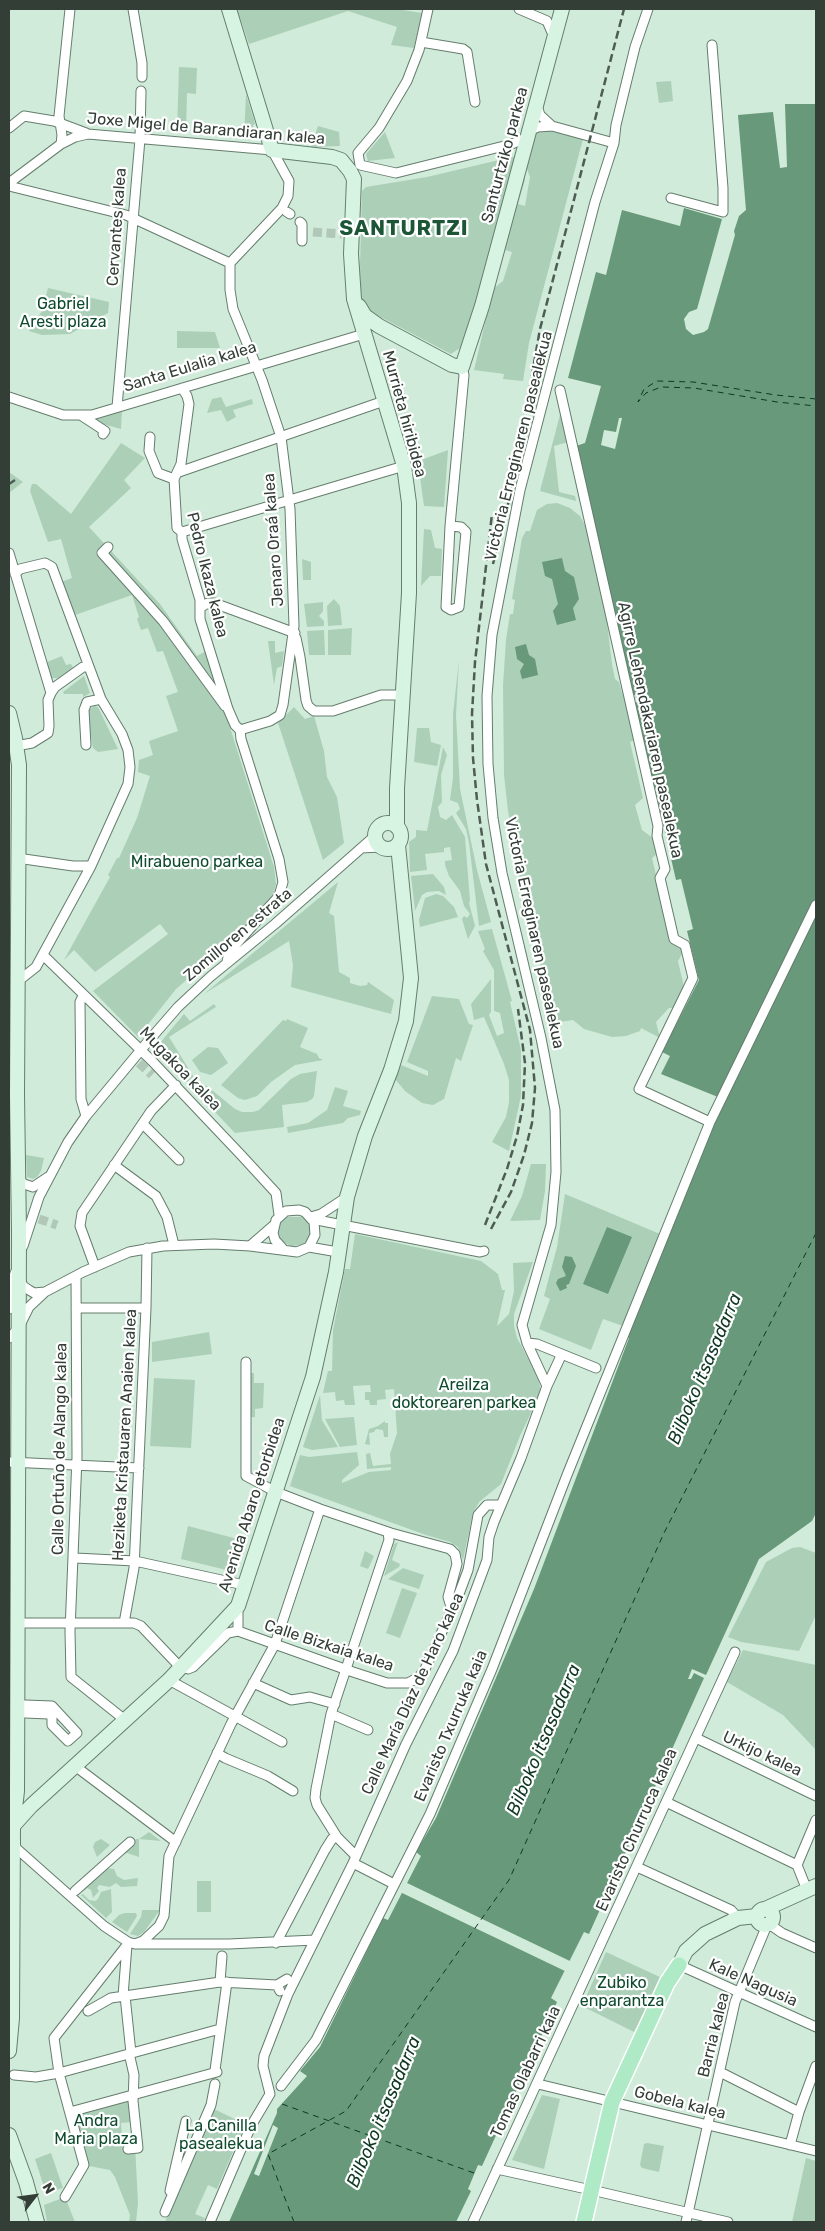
<!DOCTYPE html>
<html>
<head>
<meta charset="utf-8">
<style>
	body { margin:0 }
	#map { position:relative; width:825px; height:2231px; overflow:hidden; background:#d0ebd9; font-family:Rubik,sans-serif }
	canvas { display:block }
	.frame { position:absolute; inset:0; border:10px solid #333e37; pointer-events:none }
	.north { position:absolute; left:10px; top:2171px; width:50px; height:50px; -webkit-text-stroke:4px #fff; paint-order:stroke; rotate:60deg; font-size:14px; font-weight:700; line-height:20px; text-align:center; color:#333e37 }
	.north::after { content:''; display:block; margin:auto; width:18px; height:22px; background:#333e37; clip-path:polygon(50% 0,100% 100%,50% 72%,0 100%) }
</style>
</head>
<body>
<div id="map">
<canvas width="825" height="2231"></canvas>
<div class="frame"></div>
<div class="north">N</div>
</div>
<script>
const ctx = document.querySelector('canvas').getContext('2d');
ctx.lineJoin = 'round';
function fillPath(path, color) { ctx.fillStyle = color; ctx.fill(path, 'evenodd'); }
const toPath = rows => new Path2D(rows.map(r => 'M' + r).join(''));
function stroke(path, color, width, dash) { ctx.strokeStyle = color; ctx.lineWidth = width; ctx.lineCap = dash ? 'butt' : 'round'; ctx.setLineDash(dash || []); ctx.stroke(path); }
function label(font, color, halo, rows, align = 'center') {
  ctx.font = font + ' Rubik,sans-serif'; ctx.lineWidth = 4.5; ctx.setLineDash([]); ctx.textBaseline = 'middle'; ctx.strokeStyle = halo; ctx.fillStyle = color; for (const [text, x, y, turn = 0] of rows) {
    ctx.save(); ctx.translate(x, y); ctx.rotate((+turn || 0) * Math.PI / 180); ctx.textAlign = isNaN(turn) ? turn : align; if (halo) ctx.strokeText(text, 0, 0); ctx.fillText(text, 0, 0); ctx.restore();
  }
}
fillPath(toPath([
	[237,9,396,9,422,13,414,48,391,45,397,27,348,11,249,44],
	[179,67,197,68,196,94,187,93,186,133,177,132],
	[671,81,673,101,659,103,656,82],
	[246,94,255,124,253,125,256,137,252,140,244,139],
	[318,126,339,132,340,146,311,147],
	[544,129,583,139,529,343,523,381,503,379,504,374,474,370,493,289,503,281,512,252,505,250,523,172,525,180,518,204,525,206,530,177,525,164,533,134],
	[385,132,395,158,368,161,366,154],
	[516,156,466,344,451,354,369,311,361,298,360,265,362,191,366,187,427,177],
	[48,288,109,302,108,313,70,334,42,335,29,331,42,311],
	[177,331,215,332,220,348,177,348],
	[221,397,226,407,252,399,253,404,233,410,236,417,227,422,221,410,207,413,212,399],
	[122,411,121,429,92,421,108,415],
	[561,411,568,442,554,446,559,492,575,496,576,501,540,491],
	[121,443,145,458,124,480,131,488,89,527,160,604,197,656,206,651,274,867,276,884,274,892,266,905,224,948,176,989,138,1037,93,991,168,934,160,924,95,972,74,950,64,960,110,877,108,875,117,858,119,858,137,818,150,776,138,772,139,760,153,755,149,741,178,731,166,696,178,692,163,651,157,652,148,628,141,630,137,619,139,617,132,595,75,615,61,582,72,578,61,539,48,542,30,491,32,484,36,484,71,514],
	[448,450,444,507,424,506,419,469,416,462],
	[9,472,23,482,9,493],
	[557,503,570,508,580,516,586,527,606,614,612,664,615,679,619,682,622,693,625,696,635,740,630,742,643,798,635,805,642,830,654,839,657,854,652,858,672,943,682,948,683,952,678,961,684,987,674,1008,669,1008,656,1022,660,1038,641,1028,640,1031,626,1036,612,1037,584,1029,573,1020,554,1023,520,879,508,811,504,775,503,685,506,640,510,614,513,614,515,600,512,599,522,538,526,531,530,531,537,510,547,504],
	[424,529,431,530,435,548,442,549,441,576,430,576,421,586],
	[302,559,311,562,311,580,303,580],
	[334,599,340,606,342,625,328,626,327,606],
	[323,602,323,611,319,616,324,621,324,626,307,627,304,604],
	[352,628,351,655,328,655,328,630],
	[324,630,325,655,309,655,307,631],
	[268,641,275,641,275,653,284,651,282,666,277,668,274,685],
	[62,656,66,665,71,664,73,668,58,678,51,678,47,662],
	[459,660,456,715,460,789,477,870,491,922,479,926,469,843,466,829,456,813,460,809,458,803,450,800,453,778,453,714],
	[84,676,90,693,83,697,83,694,64,694,63,692],
	[94,706,98,707,118,749,98,752,93,748,87,712],
	[294,707,305,719,314,716,324,751,327,777,337,797,344,843,323,860,278,723],
	[417,728,429,728,431,742,441,745,437,766,414,762],
	[443,747,447,755,441,775,442,802,438,807,440,817,446,820,452,815,465,837,470,901,469,903,475,926,468,939,462,919,464,916,467,918,470,914,464,906,460,891,449,876,445,865,445,861,452,860,450,847,444,848,444,852,425,854,427,870,410,872,409,842,416,837,416,830,427,831],
	[433,874,444,887,446,895,439,891,427,892,422,895,415,911,411,876],
	[338,882,329,913,334,916,339,972,350,978,350,983,360,986,367,985,368,982,394,1000,391,1014,291,987,293,965,289,941,204,994],
	[436,894,443,896,454,907,458,917,420,927,419,920,425,898],
	[492,929,512,1001,510,1002,521,1050,521,1096,509,1151,492,1142,506,1117,509,1102,509,1080,504,1064,484,1017,474,1020,471,1004,491,979,491,1012,489,1015,497,1036,504,1033,500,1013,494,1011,494,970,483,951,485,949,478,931],
	[432,996,459,999,469,1024,473,1025,461,1061,456,1058,444,1099,433,1105,422,1103,405,1091,395,1079,401,1065,428,1076,428,1071,407,1062],
	[214,1004,216,1007,169,1037,195,1079,186,1082,155,1049,184,1014,190,1021],
	[287,1019,308,1028,300,1047,317,1054,319,1058,323,1060,295,1065,271,1082,257,1096,245,1100,238,1098,221,1085,283,1020,286,1021],
	[208,1047,218,1048,228,1063,211,1075,200,1072,192,1060],
	[317,1071,314,1096,312,1099,307,1102,282,1105,284,1127,235,1133,194,1090,202,1085,207,1086,235,1109,242,1112,253,1112,259,1110,291,1079,300,1074],
	[335,1087,348,1091,343,1106,361,1111,360,1115,348,1118,343,1123,288,1133,287,1127,308,1123,327,1110],
	[26,1155,44,1158,41,1171,37,1177,33,1179,27,1177],
	[531,1164,546,1164,545,1191,540,1220,510,1221,522,1196],
	[565,1194,660,1234,623,1326,603,1319,591,1350,539,1329,550,1299,544,1296,557,1247],
	[288,1217,302,1217,308,1222,311,1227,311,1235,308,1241,302,1245,291,1246,279,1240,276,1234,278,1224,282,1218],
	[355,1234,481,1261,498,1274,502,1290,505,1290,497,1326,509,1314,514,1291,513,1263,533,1262,514,1314,514,1326,517,1338,538,1376,541,1392,520,1436,501,1484,479,1502,473,1513,463,1560,458,1547,450,1542,426,1535,290,1486,300,1455,309,1457,357,1452,359,1465,342,1480,342,1483,369,1472,391,1470,391,1467,367,1469,366,1454,370,1453,373,1466,391,1464,390,1454,397,1433,394,1389,385,1390,386,1399,377,1400,377,1405,370,1405,369,1400,365,1400,365,1392,371,1392,370,1385,353,1386,355,1405,345,1405,344,1400,336,1401,335,1392,323,1393,328,1371,332,1371,333,1330,345,1269,350,1269],
	[209,1332,212,1354,152,1362,152,1342],
	[249,1373,254,1373,254,1383,264,1383,263,1408,255,1409,255,1417,248,1417],
	[154,1378,195,1380,191,1448,150,1446],
	[320,1395,322,1420,338,1447,312,1450,303,1447],
	[354,1417,357,1445,340,1447,325,1419],
	[385,1421,385,1423,388,1423,388,1437,384,1437,383,1430,376,1429,374,1432,369,1433,370,1445,365,1444,369,1429,378,1426],
	[188,1526,245,1541,235,1572,181,1559],
	[398,1542,392,1560,400,1564,399,1567,384,1576,394,1544],
	[800,1547,816,1553,816,1615,799,1651,741,1642,728,1637,766,1562,792,1548],
	[365,1551,374,1556,368,1569,360,1566],
	[403,1568,424,1575,419,1589,388,1579],
	[402,1588,417,1593,400,1638,386,1633],
	[743,1650,816,1665,815,1749,783,1715,727,1682],
	[149,1832,161,1841,139,1839,139,1857,127,1853,122,1854,121,1853,136,1839,139,1839],
	[101,1839,110,1845,97,1857,93,1847,95,1842],
	[105,1868,114,1869,117,1876,124,1880,138,1878,137,1886,121,1887,116,1883,110,1887,99,1885,97,1888,99,1891,93,1898,91,1890,87,1888,84,1891,83,1888],
	[197,1881,211,1881,211,1912,197,1912],
	[111,1889,112,1912,106,1918,81,1895,83,1894,89,1900,95,1901,98,1899,101,1892],
	[142,1910,160,1910,144,1932,138,1936,130,1934,141,1917],
	[125,1913,136,1913,137,1916,127,1932,112,1922,119,1915],
	[606,1952,662,1978,634,2032,582,2006],
	[542,2095,560,2099,544,2169,512,2160],
	[130,2100,133,2122,121,2123,122,2137,117,2138,118,2146,135,2145,138,2203,136,2222,129,2222,130,2215,115,2177,110,2170,84,2165,70,2114],
	[212,2108,245,2124,217,2189,208,2185,195,2214,205,2218,203,2222,165,2222],
	[647,2143,664,2146,659,2172,642,2168,640,2165,644,2144],
	[51,2153,63,2188,46,2193,35,2159],
	[806,2158,816,2161,816,2222,792,2222],
	[65,2197,75,2222,47,2222,44,2205]
]), '#accfb8');
fillPath(toPath([
	[785,104,816,104,816,899,776,976,718,1097,661,1074,670,1056,662,1052,699,980,687,931,693,929,681,879,676,880,635,703,638,702,636,695,633,695,576,446,585,443,601,386,568,378,596,272,606,275,622,210,680,226,684,208,722,219,697,309,689,312,684,319,686,329,693,335,704,332,708,329,735,235,734,231,739,216,746,210,738,115,773,112,780,168,787,167],
	[562,558,565,571,574,577,579,599,573,608,576,620,557,625,553,611,558,604,552,579,545,576,542,562],
	[526,644,529,655,535,659,538,675,522,679,520,671,524,664,517,659,515,647],
	[816,914,816,1513,812,1521,759,1559,706,1675,692,1669,688,1679,691,1679,694,1673,704,1678,589,1934,584,1932,551,1998,557,2002,482,2166,478,2165,468,2189,471,2191,456,2222,229,2222,277,2113,277,2109,307,2076,300,2071,320,2047,383,1918,388,1920,421,1856,416,1852,436,1818,534,1589,629,1338,627,1337,691,1177,718,1114],
	[607,1227,632,1237,608,1294,583,1284],
	[565,1256,572,1257,576,1266,569,1284,566,1285,567,1288,560,1291,556,1283,558,1279,566,1276,562,1267]
]), '#67997a');
fillPath(toPath([
	[619,418,622,418,615,449,601,445,604,430,616,432],
	[405,1882,572,1962,567,1972,400,1892],
	[273,2125,278,2128,259,2176,254,2174]
]), '#d0ebd9');
stroke(toPath([
	[816,399,776,395,693,382,657,381,644,389,638,402,646,393,661,387,694,388,777,402,816,406],
	[282,2104,474,2173],
	[294,2222,268,2154,346,2111,509,1880,664,1533,816,1233]
]), '#0f3822', 1, [6, 5]);
stroke(toPath([
	[313,232,342,234],
	[139,1063,152,1075],
	[39,1219,57,1225]
]), '#b1c8b9', 9, [9, 4.5]);
const street = toPath([
	[133,9,142,63,142,77],
	[428,9,419,50,407,81,379,128,358,153,360,165,396,173,512,144,521,140],
	[519,9,547,21,554,37],
	[421,42,463,49,467,52,475,102],
	[537,106,540,115,552,126],
	[9,128,24,116,54,121,86,133],
	[529,131,538,127,552,126,614,143],
	[61,144,62,135,59,116,70,9],
	[9,183,61,144,75,137,88,134,272,150,289,181,288,196,282,208,230,263,230,290,233,309,262,380,281,437,290,509,294,626,283,705,280,715,270,721,240,730],
	[9,186,126,215,230,263],
	[671,198,723,212,723,188,712,45],
	[287,212,290,214],
	[300,222,302,224,302,241],
	[182,388,187,396,189,404,181,464,174,479,177,528,182,532,182,539,200,600,200,619,228,709,235,725,240,730,241,739,279,859,283,882,279,896,229,952,227,962],
	[560,390,658,826,657,836,665,869,660,878,674,939,685,945,693,978,639,1089,710,1122],
	[9,397,63,415,92,415,364,334],
	[117,407,140,139,141,91],
	[82,416,105,431,103,434],
	[150,437,149,451,158,473,174,479],
	[179,472,384,401],
	[450,526,461,527,466,532,459,607,451,610,446,607,450,526,452,504,464,375,462,367],
	[182,532,404,466],
	[108,547,102,553,163,621,225,706],
	[9,553,51,693],
	[15,574,20,569,45,563,52,567,101,699,122,734,128,750,130,767,128,784,91,866,36,967,17,982],
	[201,607,208,603,214,603,295,633],
	[296,638,300,657,306,700,308,706,314,711,333,711,381,695,402,695],
	[86,745,84,710,87,702,101,699],
	[16,746,32,743,48,733,49,726,48,700,51,693,55,687,83,667,88,667],
	[361,848,381,847],
	[24,859,73,866,91,866],
	[43,955,152,1061,242,1156,276,1193,279,1215],
	[83,996,80,1002,81,1099,86,1116],
	[143,1124,179,1160],
	[114,1165,156,1196,167,1217,174,1245],
	[17,1178,24,1184,33,1187,48,1177],
	[311,1217,321,1214,347,1197],
	[312,1219,480,1252,484,1251],
	[23,1246,39,1197,68,1142,86,1116,145,1045,178,1007,210,977,275,924,375,836],
	[250,1246,273,1226],
	[309,1247,338,1252],
	[95,1267,80,1226,82,1213,151,1111,176,1085],
	[76,1276,77,1457,70,1631,71,1677,125,1720],
	[20,1279,23,1286,29,1290,34,1293,45,1292],
	[9,1293,15,1273],
	[76,1308,146,1308],
	[9,1309,16,1294],
	[9,1338,18,1329,29,1307,45,1292,83,1272,129,1252,163,1246,214,1244,250,1246,297,1252,309,1247,315,1235,314,1222,305,1212,299,1210,286,1211,276,1220,273,1233,275,1240,284,1250],
	[527,1343,537,1344,596,1368],
	[246,1362,246,1476,276,1492,320,1509,391,1533,450,1549,455,1554,457,1564,448,1597,452,1610],
	[547,1386,527,1343,522,1325,551,1225,556,1172,555,1110,541,1038,502,873,493,818,488,764,487,696,492,635,520,490,595,202,614,143,616,125,635,47,648,9],
	[9,1462,139,1468],
	[75,1558,135,1561,244,1585],
	[17,1623,134,1623,141,1626,180,1667,188,1669,193,1667,228,1633,238,1631,353,1672,387,1683,408,1683,419,1677,425,1669,459,1594,468,1570,478,1515,487,1505,500,1505],
	[124,1623,134,1568,146,1308,147,1248],
	[238,1631,238,1606],
	[169,1680,282,1742],
	[253,1683,291,1700,310,1697,335,1704],
	[25,1705,52,1706,77,1733,68,1741,52,1725,52,1717,49,1714,25,1713,25,1705],
	[331,1714,368,1730],
	[696,1738,816,1796],
	[217,1753,225,1758,268,1776,293,1791],
	[75,1766,176,1842],
	[666,1802,797,1865,807,1890],
	[15,1841,16,1848,104,1926,128,1942,135,1944,229,1944,315,1940],
	[356,1856,337,1837,317,1805,315,1798,316,1789,331,1714,389,1540,388,1532],
	[353,1863,394,1884],
	[797,1865,816,1820],
	[637,1867,731,1910,738,1918],
	[75,1891,130,1842],
	[769,1924,782,1933,816,1948],
	[276,1943,325,1850,332,1839,337,1837],
	[135,1944,143,1941,159,1926,164,1916,169,1856,231,1724,275,1644,320,1509],
	[679,1965,816,2027],
	[220,1982,222,1956],
	[277,1985,287,1979],
	[123,1996,127,1945],
	[125,1996,131,2053],
	[88,2011,111,1998,220,1982,277,1985,280,1991],
	[215,2070,227,1982],
	[720,2072,799,2112],
	[14,2075,36,2077,59,2073,220,2029],
	[538,2084,816,2151],
	[281,2086,316,2040,430,1814,492,1669,567,1475,710,1122,816,905],
	[70,2112,217,2072],
	[790,2145,799,2112,816,2066],
	[128,2149,138,2148,133,2101,134,2075,129,2053],
	[497,2169,591,2190],
	[170,2191,186,2121],
	[596,2191,728,2222],
	[65,2197,84,2165,59,2073,54,2038,127,1945],
	[165,2212,211,2105,215,2084],
	[210,2222,251,2126,270,2094,263,2066,264,2056,288,1994,353,1863,406,1744,453,1651,487,1560,489,1537,494,1522,521,1458,547,1386,560,1358,559,1353],
	[473,2222,735,1652],
	[686,2222,735,2002,767,1925]
]);
const secondary = toPath([
	[229,9,272,150,332,157,341,160,350,171,354,179,351,254,354,299,404,466,409,503,409,593,397,788,397,827],
	[359,306,365,316,379,326,452,365,462,367,482,306,562,9],
	[9,713,15,738,19,765,17,1095,19,1232,17,1791,13,1826,12,2018,9,2051],
	'375 836a13 13 0 1 1 26 0a13 13 0 1 1-26 0Z',
	[13,1826,31,1806,169,1680,238,1606,313,1377,336,1272,347,1197,365,1136,391,1070,406,1021,411,978,398,845],
	'757 1917a8 8 0 1 1 16 0a8 8 0 1 1-16 0Z',
	[763,1910,816,1886],
	[679,1965,686,1951,705,1934,738,1918,757,1916],
	[9,2135,26,2182,37,2222]
]);
const primary = toPath([
	[584,2222,612,2102,667,1983,679,1965]
]);
stroke(street, '#657d6d', 11);
stroke(secondary, '#657d6d', 16);
stroke(primary, '#fff', 18);
stroke(street, '#fff', 9);
stroke(secondary, '#d7f4e3', 14);
stroke(primary, '#afeac7', 15);
stroke(toPath([
	[9,484,15,480],
	[493,564,513,484,540,329,624,9],
	[485,1225,507,1169,517,1136,523,1105,525,1063,518,1009],
	[491,1229,511,1192,524,1155,532,1123,535,1088,530,1030,486,864,477,800,473,758,472,714,475,662,492,514]
]), '#4e5c53', 2.5, [8, 4]);
label('16px', '#333e37', '#fff', [
	["Joxe Migel de Barandiaran kalea",206,129,5],
	["Santurtziko parkea",505,155,-75],
	["Cervantes kalea",117,227,-86],
	["Santa Eulalia kalea",190,367,-17],
	["Murrieta hiribidea",404,414,75],
	["Victoria Erreginaren pasealekua",519,446,-76],
	["Jenaro Oraá kalea",274,540,-94],
	["Pedro Ikaza kalea",207,575,76],
	["Agirre Lehendakariaren pasealekua",650,730,78],
	["Victoria Erreginaren pasealekua",534,933,78],
	["Zomilloren estrata",238,935,-40],
	["Mugakoa kalea",180,1069,46],
	["Heziketa Kristauaren Anaien kalea",125,1435,-87],
	["Calle Ortuño de Alango kalea",60,1449,-89],
	["Avenida Abaro etorbidea",252,1505,-72],
	["Calle Bizkaia kalea",329,1646,18],
	["Calle María Díaz de Haro kalea",413,1694,-65],
	["Evaristo Txurruka kaia",451,1726,-67],
	["Urkijo kalea",762,1754,25],
	["Evaristo Churruca kalea",637,1830,-66],
	["Kale Nagusia",753,1983,24],
	["Barria kalea",714,2035,-76],
	["Tomas Olabarri kaia",526,2072,-65],
	["Gobela kalea",680,2103,14]
]);
label('16px', '#0d4b2c', '#fff', [
	["Gabriel",63,304],
	["Aresti plaza",63,322],
	["Mirabueno parkea",197,862],
	["Areilza",464,1385],
	["doktorearen parkea",464,1403],
	["Zubiko",622,1983],
	["enparantza",622,2001],
	["Andra",96,2121],
	["Maria plaza",96,2139],
	["La Canilla",221,2126],
	["pasealekua",221,2144]
]);
label('italic 18px', '#0f3822', '#fff', [
	["Bilboko itsasadarra",705,1369,-67],
	["Bilboko itsasadarra",544,1740,-67],
	["Bilboko itsasadarra",384,2112,-67]
]);
ctx.letterSpacing = '1px';
label('bold 21px', '#1c5637', '#fff', [
	["SANTURTZI",404,229]
]);
ctx.letterSpacing = '0px';
</script>
</body>
</html>
